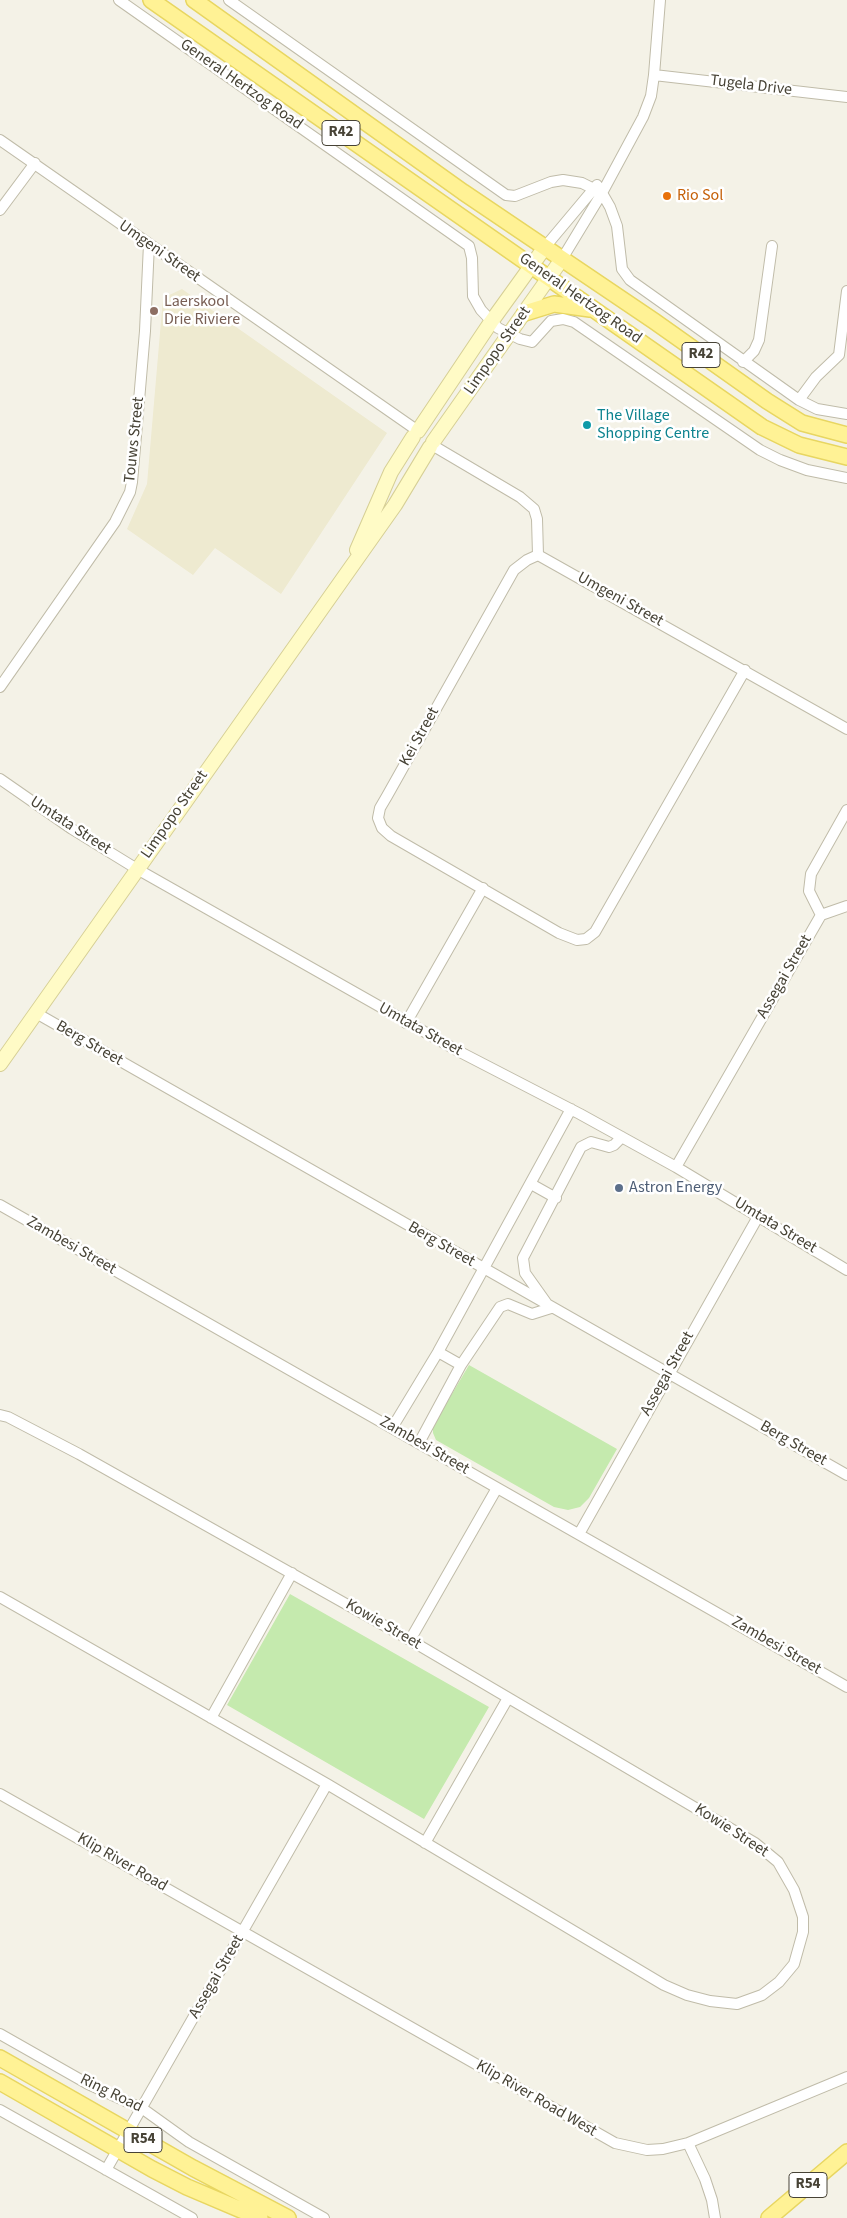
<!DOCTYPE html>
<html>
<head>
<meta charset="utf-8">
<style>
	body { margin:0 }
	canvas { display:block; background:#f4f2e7 }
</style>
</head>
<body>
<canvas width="847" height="2218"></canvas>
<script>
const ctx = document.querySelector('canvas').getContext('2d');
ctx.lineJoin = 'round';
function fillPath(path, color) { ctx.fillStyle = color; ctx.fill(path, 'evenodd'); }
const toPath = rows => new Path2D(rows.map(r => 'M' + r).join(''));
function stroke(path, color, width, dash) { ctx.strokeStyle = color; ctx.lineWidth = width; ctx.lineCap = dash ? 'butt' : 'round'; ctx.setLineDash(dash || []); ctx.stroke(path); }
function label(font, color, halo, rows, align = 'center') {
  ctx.font = font + ' "Source Sans 3",sans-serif'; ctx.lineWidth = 5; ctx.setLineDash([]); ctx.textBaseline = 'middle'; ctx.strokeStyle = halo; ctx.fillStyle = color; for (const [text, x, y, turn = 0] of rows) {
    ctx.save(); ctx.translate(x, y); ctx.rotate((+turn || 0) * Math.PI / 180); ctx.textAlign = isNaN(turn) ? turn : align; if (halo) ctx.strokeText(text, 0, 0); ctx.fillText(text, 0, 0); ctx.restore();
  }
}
fillPath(toPath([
	[182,289,387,433,281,594,215,548,193,575,127,529,147,484,163,298]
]), '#eeead0');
fillPath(toPath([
	[469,1365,617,1449,589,1498,580,1507,568,1510,554,1507,436,1440,433,1433,433,1426],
	[290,1594,489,1707,424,1819,227,1705]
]), '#c5eaae');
const street = toPath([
	[119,0,469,246,472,258,473,296,481,310,498,328,520,339,532,342,551,321,563,319,574,322,760,450,780,460,807,470,847,478],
	[229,0,506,195,515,196,551,182,563,180,582,183,602,193,610,207,617,226,622,269,630,280,799,400,817,409,847,414],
	[654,75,847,97],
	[0,140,418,431],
	[0,210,35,163],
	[545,247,597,185],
	[562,259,602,193,643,117,651,96,654,75,660,0],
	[743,362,754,351,759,340,772,246],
	[799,400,816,377,839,355,847,291],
	[432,445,520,497,534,509,537,519,538,555,847,729],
	[538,555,527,560,514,570,387,796,380,808,378,818,382,828,391,836,559,933,577,940,586,939,595,932,745,670],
	[0,687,115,522,130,492,132,482,145,331,149,244],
	[0,779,72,829,137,869,460,1052,580,1114,676,1167,847,1270],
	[821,915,809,891,811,874,847,810],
	[36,1013,847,1475],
	[406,1023,483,888],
	[676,1167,821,915,847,906],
	[531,1184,556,1198],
	[0,1205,847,1687],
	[547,1304,525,1273,523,1258,581,1147,591,1142,609,1147,614,1145,622,1137],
	[438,1352,461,1365],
	[0,1415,8,1417,79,1454,410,1640,755,1843,778,1862,794,1890,803,1917,803,1932,794,1964,779,1982,762,1995,737,2004,710,2001,687,1995,664,1985,327,1784,0,1597],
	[392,1428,438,1352,571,1109],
	[419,1443,461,1365,500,1307,508,1304,532,1314,551,1308],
	[579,1534,759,1215],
	[410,1640,497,1488],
	[211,1718,292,1573],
	[0,1794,615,2143,647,2150,663,2149,688,2143,847,2077],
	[425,1843,508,1698],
	[0,2034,88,2084,143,2109,189,2142,324,2218],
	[0,2110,192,2218],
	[688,2143,705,2179,712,2200,715,2218],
	[106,2170,327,1784]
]);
const secondary = toPath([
	[418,431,491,322,545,247],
	[433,442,562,259],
	[357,550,391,472,413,437],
	[0,1064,395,505,430,447]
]);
const primary = toPath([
	[151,0,762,427,799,445,847,457],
	[194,0,463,192,654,321,767,401,802,423,847,435],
	[525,313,554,304,590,309],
	[0,2058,193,2168,288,2218],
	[0,2082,152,2169,187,2187,260,2218],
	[769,2218,847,2152]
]);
stroke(street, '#c0bca9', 12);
stroke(secondary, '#d6cf95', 16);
stroke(primary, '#e8d661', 18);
stroke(street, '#fff', 10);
stroke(secondary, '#fffbc6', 14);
stroke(primary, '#fff295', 15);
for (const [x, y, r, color] of [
	[667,196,5,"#e8710a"],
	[154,311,5,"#8d6e63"],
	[587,425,5,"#0f9aa8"],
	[619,1188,5,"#5c6f8a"]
]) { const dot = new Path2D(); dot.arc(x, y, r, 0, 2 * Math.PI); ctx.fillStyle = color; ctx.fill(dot); stroke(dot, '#fff', 2); }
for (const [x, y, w] of [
	[341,133,38],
	[701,355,38],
	[143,2140,38],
	[808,2185,38]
]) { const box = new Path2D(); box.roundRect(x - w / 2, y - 12.5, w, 25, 4); ctx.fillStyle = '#fff'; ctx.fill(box); stroke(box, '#474336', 1); }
label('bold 15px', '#474336', null, [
	["R42",341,133],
	["R42",701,355],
	["R54",143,2140],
	["R54",808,2185]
]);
label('16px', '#474336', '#fff', [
	["General Hertzog Road",241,85,35],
	["Tugela Drive",751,86,7],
	["Umgeni Street",159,252,35],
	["General Hertzog Road",580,299,35],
	["Limpopo Street",498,351,-55],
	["Touws Street",135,440,-84],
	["Umgeni Street",620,600,29],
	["Kei Street",420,737,-61],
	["Limpopo Street",175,815,-55],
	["Umtata Street",70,826,33],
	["Assegai Street",785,977,-60],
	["Umtata Street",420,1030,29],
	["Berg Street",89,1044,30],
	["Umtata Street",775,1226,31],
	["Berg Street",441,1245,30],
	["Zambesi Street",71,1246,30],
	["Assegai Street",668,1374,-61],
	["Berg Street",793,1444,30],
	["Zambesi Street",424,1446,30],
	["Kowie Street",383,1625,30],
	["Zambesi Street",776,1646,30],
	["Kowie Street",731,1831,33],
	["Klip River Road",122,1863,30],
	["Assegai Street",217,1977,-60],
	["Ring Road",111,2094,26],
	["Klip River Road West",536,2099,30]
]);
label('16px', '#c56008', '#fff', [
	["Rio Sol",677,196]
], 'left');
label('16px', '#785e54', '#fff', [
	["Laerskool",164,302],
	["Drie Riviere",164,320]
], 'left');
label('16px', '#0d838f', '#fff', [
	["The Village",597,416],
	["Shopping Centre",597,434]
], 'left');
label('16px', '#4e5e75', '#fff', [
	["Astron Energy",629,1188]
], 'left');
</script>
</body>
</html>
